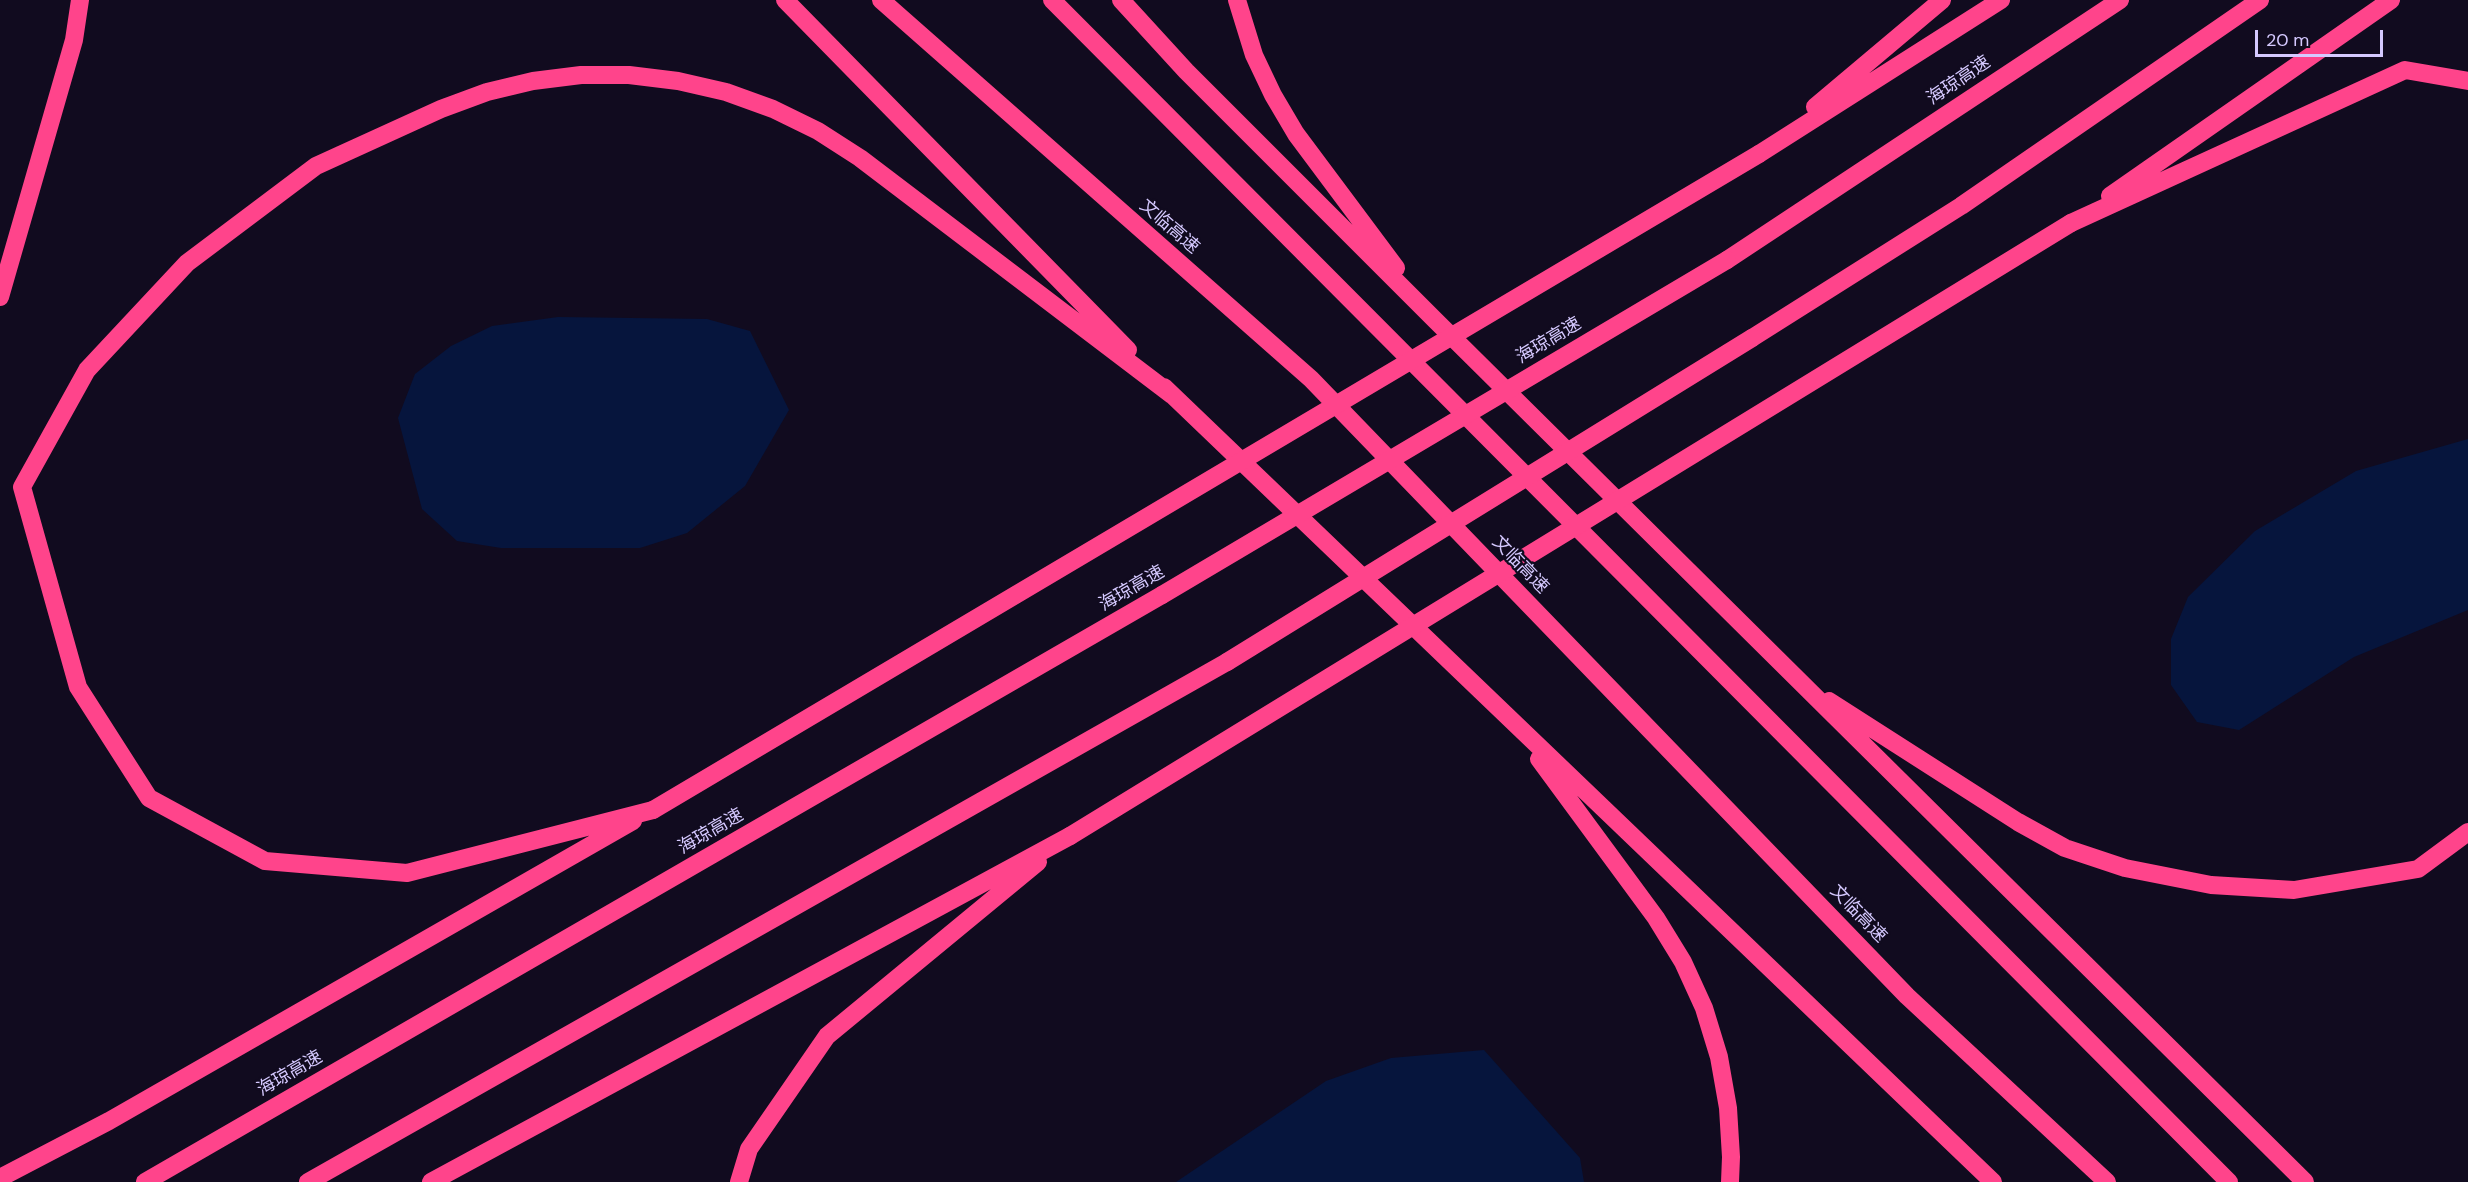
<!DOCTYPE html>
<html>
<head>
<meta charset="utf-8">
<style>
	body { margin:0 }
	#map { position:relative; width:2468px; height:1182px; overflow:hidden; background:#110b1f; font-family:"DM Sans",sans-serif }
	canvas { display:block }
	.scale { position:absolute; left:2255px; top:30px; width:128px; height:27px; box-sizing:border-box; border:3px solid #d5c9ff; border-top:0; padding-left:8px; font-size:18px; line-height:21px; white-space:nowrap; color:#d5c9ff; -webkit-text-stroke:4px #110b1f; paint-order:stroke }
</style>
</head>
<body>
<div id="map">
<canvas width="2468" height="1182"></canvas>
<div class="scale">20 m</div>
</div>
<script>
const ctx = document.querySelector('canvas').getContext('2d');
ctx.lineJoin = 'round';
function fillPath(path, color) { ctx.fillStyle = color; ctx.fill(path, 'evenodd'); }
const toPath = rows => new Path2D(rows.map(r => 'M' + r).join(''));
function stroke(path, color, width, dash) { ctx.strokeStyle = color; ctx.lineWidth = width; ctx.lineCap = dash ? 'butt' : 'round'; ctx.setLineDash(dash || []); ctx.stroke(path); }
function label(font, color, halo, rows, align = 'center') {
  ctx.font = font + ' "DM Sans","Noto Sans SC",sans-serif'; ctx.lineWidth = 4.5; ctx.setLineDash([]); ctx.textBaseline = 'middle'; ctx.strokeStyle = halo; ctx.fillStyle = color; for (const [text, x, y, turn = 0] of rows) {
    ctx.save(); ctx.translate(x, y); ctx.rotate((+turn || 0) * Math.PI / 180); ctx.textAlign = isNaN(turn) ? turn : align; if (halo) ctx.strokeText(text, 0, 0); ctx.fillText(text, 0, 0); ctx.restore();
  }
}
fillPath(toPath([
	[558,317,707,319,750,331,789,410,745,486,687,533,640,548,501,548,457,541,422,509,398,418,415,374,451,346,492,326],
	[2468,439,2468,610,2354,657,2239,730,2197,722,2171,685,2171,639,2188,597,2255,531,2356,471],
	[1484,1050,1580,1158,1584,1182,1176,1182,1326,1081,1391,1058]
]), '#06153d');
stroke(toPath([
	[785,0,1128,350],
	[881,0,1311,379,1907,996,2107,1182],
	[1052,0,2229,1182],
	[1121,0,1186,71,1435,320,2305,1182],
	[1237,0,1254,55,1273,95,1296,134,1396,268],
	[1815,107,1942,0],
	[1759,154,2001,0],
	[2110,196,2391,0],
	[2071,223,2405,70,2468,81],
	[1727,260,2120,0],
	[0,297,74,40,80,0],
	[1752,338,1961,206,2260,0],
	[1164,387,1993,1182],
	[1829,701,2018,822,2065,848,2125,868,2211,885,2294,890,2418,869,2468,832],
	[1539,759,1656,918,1683,962,1704,1008,1719,1057,1728,1108,1731,1157,1730,1182],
	[653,810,407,873,265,861,149,798,78,687,22,487,87,370,187,263,316,166,441,109,487,92,533,81,581,75,629,75,678,81,726,92,773,109,818,131,860,158,1172,395],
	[0,1178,109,1121,633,821],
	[145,1182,1162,595],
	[308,1182,1227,662],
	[431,1182,1070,836],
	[739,1182,749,1149,827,1036,1038,862]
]), '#ff448b', 18);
stroke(toPath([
	[1162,595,1727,260],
	[1227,662,1752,338],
	[653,810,1759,154],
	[1070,836,2071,223]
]), '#ff448b', 18);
label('18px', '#d5c9ff', '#110b1f', [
	["海琼高速",1959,81,-34],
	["文临高速",1169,227,41],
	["海琼高速",1549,341,-31],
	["文临高速",1520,565,46],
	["海琼高速",1132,589,-30],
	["海琼高速",711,832,-30],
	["文临高速",1858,914,46],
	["海琼高速",290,1074,-30]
]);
</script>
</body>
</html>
